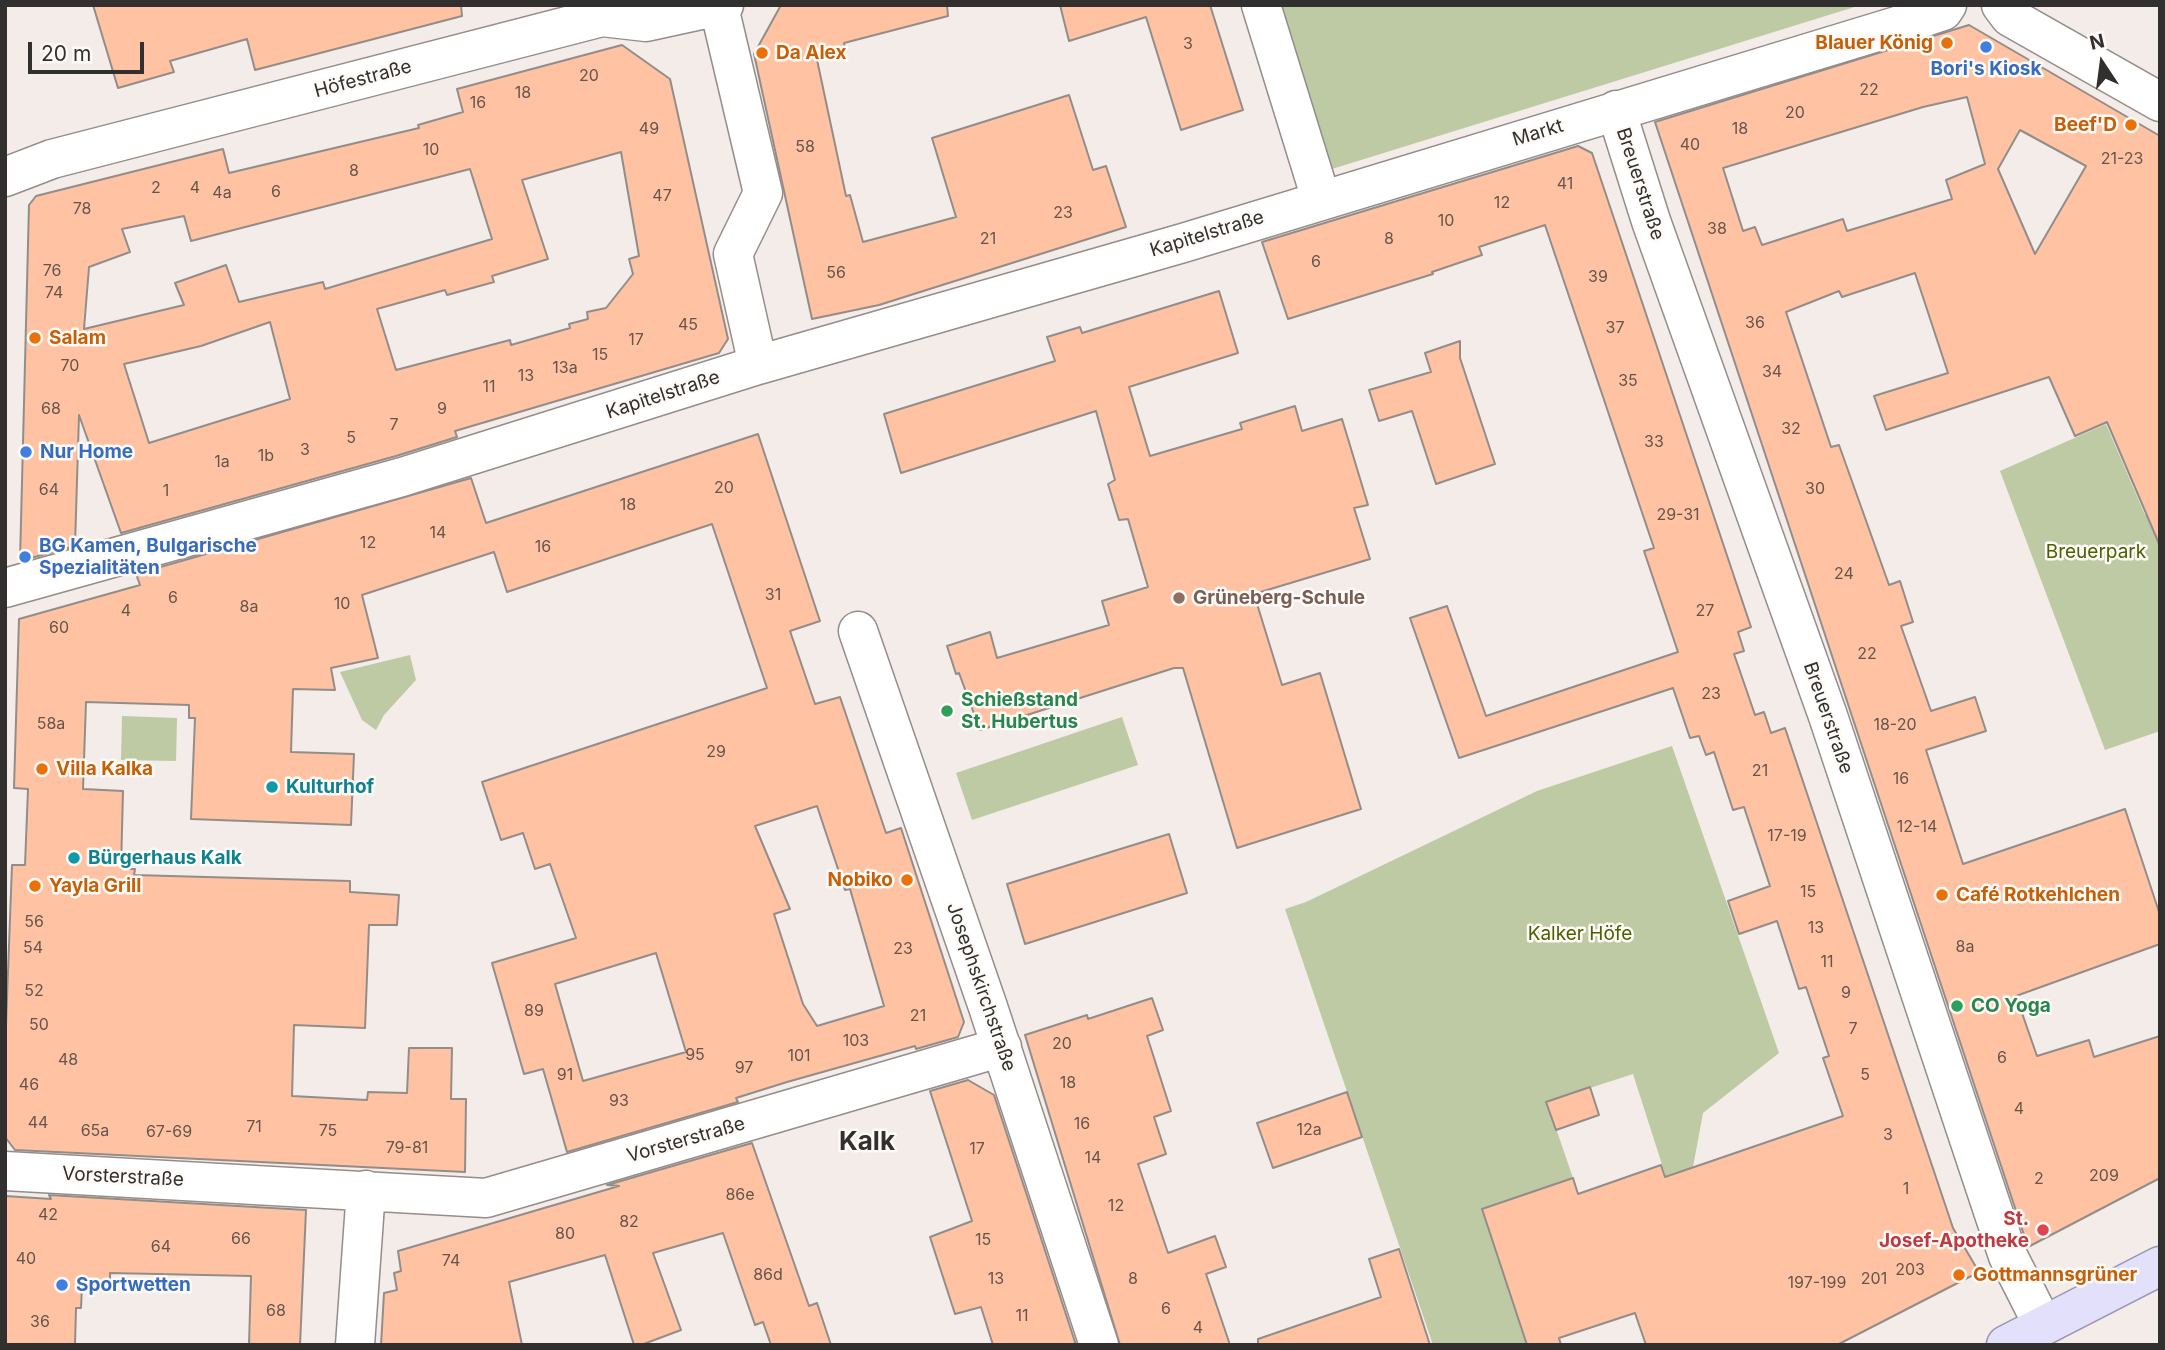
<!DOCTYPE html>
<html>
<head>
<meta charset="utf-8">
<style>
	body { margin:0 }
	#map { position:relative; width:2165px; height:1350px; overflow:hidden; background:#f3ece8; font-family:Inter,sans-serif }
	canvas { display:block }
	.frame { position:absolute; inset:0; border:7px solid #32302e; pointer-events:none }
	.north { position:absolute; left:2067px; top:28px; width:70px; height:70px; -webkit-text-stroke:5px #fefaf7; paint-order:stroke; rotate:347deg; font-size:19px; font-weight:700; line-height:28px; text-align:center; color:#32302e }
	.north::after { content:''; display:block; margin:auto; width:24px; height:32px; background:#32302e; clip-path:polygon(50% 0,100% 100%,50% 72%,0 100%) }
	.scale { position:absolute; left:28px; top:42px; width:116px; height:32px; box-sizing:border-box; border:4px solid #32302e; border-top:0; padding-left:9px; font-size:21px; line-height:24px; white-space:nowrap; color:#32302e; -webkit-text-stroke:5px #fefaf7; paint-order:stroke }
</style>
</head>
<body>
<div id="map">
<canvas width="2165" height="1350"></canvas>
<div class="frame"></div>
<div class="north">N</div>
<div class="scale">20 m</div>
</div>
<script>
const ctx = document.querySelector('canvas').getContext('2d');
ctx.lineJoin = 'round';
function fillPath(path, color) { ctx.fillStyle = color; ctx.fill(path, 'evenodd'); }
const toPath = rows => new Path2D(rows.map(r => 'M' + r).join(''));
function stroke(path, color, width, dash) { ctx.strokeStyle = color; ctx.lineWidth = width; ctx.lineCap = dash ? 'butt' : 'round'; ctx.setLineDash(dash || []); ctx.stroke(path); }
function label(font, color, halo, rows, align = 'center') {
  ctx.font = font + ' Inter,sans-serif'; ctx.lineWidth = 5; ctx.setLineDash([]); ctx.textBaseline = 'middle'; ctx.strokeStyle = halo; ctx.fillStyle = color; for (const [text, x, y, turn = 0] of rows) {
    ctx.save(); ctx.translate(x, y); ctx.rotate((+turn || 0) * Math.PI / 180); ctx.textAlign = isNaN(turn) ? turn : align; if (halo) ctx.strokeText(text, 0, 0); ctx.fillText(text, 0, 0); ctx.restore();
  }
}
fillPath(toPath([
	[1271,5,1861,5,1332,169,1323,164],
	[2106,424,2145,515,2160,508,2160,731,2105,750,2000,471],
	[410,655,416,680,384,715,376,730,362,720,340,672],
	[122,716,177,718,176,761,121,760],
	[1122,717,1138,765,972,820,956,773],
	[1672,746,1779,1053,1703,1113,1693,1167,1666,1177,1633,1074,1547,1102,1573,1178,1483,1211,1527,1345,1433,1345,1285,909,1306,902,1537,791]
]), '#becaa4');
const building = toPath([
	[93,5,461,5,462,16,255,70,247,39,170,61,174,72,118,88,93,5],
	[781,5,947,5,948,16,844,43,845,48,816,55,846,196,850,195,863,242,956,217,932,138,1069,95,1093,170,1106,166,1126,227,879,305,812,319,754,54,781,5],
	[1060,5,1210,5,1243,110,1181,130,1146,17,1069,41,1060,5],
	[1969,25,2160,136,2160,546,2107,422,2075,436,2049,377,1886,430,1874,396,1948,373,1915,273,1842,297,1839,291,1786,312,1831,447,1839,445,1889,585,1900,581,1913,622,1901,626,1931,711,1975,697,1986,731,1926,750,1963,864,2125,809,2160,915,2160,944,2016,996,2037,1056,2089,1040,2094,1057,2160,1036,2160,1178,2028,1247,1655,122,1969,25],
	[1967,97,1985,164,1946,180,1952,199,1847,231,1843,219,1762,245,1755,227,1743,231,1723,168,1923,107,1967,97],
	[2020,130,2086,166,2035,254,1998,169,2020,130],
	[622,45,670,79,728,339,719,353,455,431,457,437,396,456,121,533,79,415,75,546,20,561,29,205,36,196,223,149,229,173,419,128,418,125,463,112,457,89,622,45],
	[621,152,639,256,629,259,633,274,606,308,587,312,588,319,569,324,570,328,511,345,510,340,396,370,377,309,445,290,447,295,494,282,492,276,548,259,522,180,621,152],
	[470,169,492,239,325,289,323,282,239,302,226,265,175,283,184,305,84,329,89,267,130,252,122,229,184,216,191,241,470,169],
	[270,322,290,399,149,443,124,364,201,346,270,322],
	[1578,146,1592,153,1751,627,1738,632,1744,651,1734,654,1755,715,1764,712,1771,733,1785,728,1953,1228,1979,1272,1837,1345,1646,1345,1635,1313,1559,1338,1561,1345,1527,1345,1482,1209,1573,1178,1578,1194,1661,1165,1665,1177,1843,1116,1823,1058,1829,1056,1806,987,1799,989,1777,921,1739,934,1728,901,1770,886,1744,807,1733,810,1714,752,1706,755,1699,736,1690,738,1673,688,1459,758,1410,618,1447,606,1486,716,1678,652,1644,551,1654,548,1545,225,1479,247,1482,255,1432,272,1433,274,1288,319,1262,242,1578,146],
	[1219,291,1238,353,1129,387,1150,456,1242,429,1240,423,1295,406,1302,431,1342,419,1368,505,1354,508,1370,559,1254,594,1282,685,1320,673,1361,809,1237,848,1183,668,1174,668,980,730,959,673,956,674,947,646,990,632,997,658,1109,625,1102,601,1148,587,1128,519,1119,520,1108,484,1115,480,1096,411,901,473,884,414,1055,361,1047,337,1080,327,1082,333,1219,291],
	[1460,341,1460,358,1495,464,1436,484,1412,411,1379,421,1369,390,1431,372,1425,353,1460,341],
	[758,434,820,621,790,631,815,704,840,697,886,833,901,828,964,1022,958,1037,916,1049,915,1046,787,1082,736,1098,738,1102,567,1152,543,1069,524,1074,492,963,576,938,550,864,535,869,523,833,501,840,482,782,767,688,712,524,507,592,494,552,362,595,378,658,331,668,335,690,293,689,291,752,354,754,351,825,191,819,195,718,189,718,189,705,86,702,83,789,123,791,121,869,135,869,134,875,350,881,350,892,399,895,397,925,369,925,365,1028,294,1025,292,1096,367,1100,368,1092,407,1093,409,1048,452,1048,451,1099,466,1099,465,1172,15,1150,5,1137,5,1052,12,865,25,865,28,789,14,788,19,619,140,585,136,574,471,478,486,523,758,434],
	[817,806,845,890,850,889,884,1006,817,1026,803,1004,774,914,790,909,755,826,817,806],
	[656,953,686,1052,583,1081,555,984,656,953],
	[1169,834,1187,893,1025,944,1007,884,1169,834],
	[1152,998,1163,1030,1147,1036,1171,1111,1154,1117,1166,1154,1138,1164,1168,1253,1215,1236,1226,1267,1206,1274,1230,1345,1120,1345,1025,1035,1087,1015,1088,1019,1152,998],
	[968,1080,994,1095,1076,1345,993,1345,981,1307,955,1314,930,1237,972,1221,930,1091,968,1080],
	[1590,1087,1599,1115,1556,1130,1546,1102,1590,1087],
	[1347,1092,1362,1137,1273,1168,1257,1123,1347,1092],
	[752,1143,809,1306,817,1303,831,1345,771,1345,763,1322,755,1325,723,1233,653,1253,681,1330,641,1345,634,1345,605,1255,509,1282,522,1345,381,1345,384,1293,397,1290,394,1273,401,1271,398,1251,619,1186,607,1185,752,1143],
	[49,1195,306,1210,300,1345,249,1345,251,1276,110,1273,110,1287,82,1286,81,1308,76,1308,75,1345,5,1345,5,1196,51,1199,49,1195],
	[1399,1249,1430,1345,1258,1345,1258,1339,1381,1297,1369,1259,1399,1249]
]);
fillPath(building, '#ffc3a3');
stroke(building, '#938d89', 2);
const minor = toPath([
	[1261,5,1321,199],
	[2001,5,2010,17,2160,102],
	[719,7,763,193,733,254,758,365],
	[1616,110,1651,221,1828,716,2008,1256,2043,1325],
	[5,177,52,159,602,17,646,22,724,5],
	[5,588,402,477,758,365,1183,243,1913,21,1943,11,1947,5],
	[858,631,988,1007,1099,1345],
	[5,1171,486,1198,1002,1047],
	[355,1345,366,1190]
]);
const major = toPath([
	[2006,1345,2160,1266]
]);
stroke(minor, '#948d8a', 41);
stroke(major, '#9995b3', 41);
stroke(minor, '#fff', 38);
stroke(major, '#e3e0fc', 38);
for (const [x, y, r, color] of [
	[1947,43,7,"#e8710a"],
	[1986,47,7,"#3f7fe0"],
	[762,53,7,"#e8710a"],
	[2131,125,7,"#e8710a"],
	[35,338,7,"#e8710a"],
	[26,452,7,"#3f7fe0"],
	[25,557,7,"#3f7fe0"],
	[1179,598,7,"#8d6e63"],
	[947,711,7,"#2e9e5b"],
	[42,769,7,"#e8710a"],
	[272,787,7,"#0f9aa8"],
	[74,858,7,"#0f9aa8"],
	[907,880,7,"#e8710a"],
	[35,886,7,"#e8710a"],
	[1942,895,7,"#e8710a"],
	[1957,1006,7,"#2e9e5b"],
	[2043,1230,7,"#e0444e"],
	[1959,1275,7,"#e8710a"],
	[62,1285,7,"#3f7fe0"]
]) { const dot = new Path2D(); dot.arc(x, y, r, 0, 2 * Math.PI); ctx.fillStyle = color; ctx.fill(dot); stroke(dot, '#fefaf7', 2.5); }
label('16px', '#65554b', null, [
	["3",1188,44],
	["20",589,76],
	["22",1869,90],
	["18",523,93],
	["16",478,103],
	["20",1795,113],
	["49",649,129],
	["18",1740,129],
	["40",1690,145],
	["58",805,147],
	["10",431,150],
	["21-23",2122,159],
	["8",354,171],
	["41",1565,184],
	["2",156,188],
	["4",195,188],
	["6",276,192],
	["4a",222,193],
	["47",662,196],
	["12",1502,203],
	["78",82,209],
	["23",1063,213],
	["10",1446,221],
	["38",1717,229],
	["21",988,239],
	["8",1389,239],
	["6",1316,262],
	["76",52,271],
	["56",836,273],
	["39",1598,277],
	["74",54,293],
	["36",1755,323],
	["45",688,325],
	["37",1615,328],
	["17",636,340],
	["15",600,355],
	["70",70,366],
	["13a",565,368],
	["34",1772,372],
	["13",526,376],
	["35",1628,381],
	["11",489,387],
	["68",51,409],
	["9",442,409],
	["7",394,425],
	["32",1791,429],
	["5",351,438],
	["33",1654,442],
	["3",305,450],
	["1b",266,456],
	["1a",222,462],
	["20",724,488],
	["30",1815,489],
	["64",49,490],
	["1",166,491],
	["18",628,505],
	["29-31",1678,515],
	["14",438,533],
	["12",368,543],
	["16",543,547],
	["24",1844,574],
	["31",773,595],
	["6",173,598],
	["10",342,604],
	["8a",249,607],
	["4",126,611],
	["27",1705,611],
	["60",59,628],
	["22",1867,654],
	["23",1711,694],
	["58a",51,724],
	["18-20",1895,725],
	["29",716,752],
	["21",1760,771],
	["16",1901,779],
	["12-14",1917,827],
	["17-19",1787,836],
	["15",1808,892],
	["56",34,922],
	["13",1816,928],
	["8a",1965,947],
	["54",33,948],
	["23",903,949],
	["11",1827,962],
	["52",34,991],
	["9",1846,993],
	["89",534,1011],
	["21",918,1016],
	["50",39,1025],
	["7",1853,1029],
	["103",856,1041],
	["20",1062,1044],
	["95",695,1055],
	["101",799,1056],
	["6",2002,1058],
	["48",68,1060],
	["97",744,1068],
	["91",565,1075],
	["5",1865,1075],
	["18",1068,1083],
	["46",29,1085],
	["93",619,1101],
	["4",2019,1109],
	["44",38,1123],
	["16",1082,1124],
	["71",254,1127],
	["12a",1309,1130],
	["65a",95,1131],
	["75",328,1131],
	["67-69",169,1132],
	["3",1888,1135],
	["79-81",407,1148],
	["17",977,1149],
	["14",1093,1158],
	["209",2104,1176],
	["2",2039,1179],
	["1",1906,1189],
	["86e",740,1195],
	["12",1116,1206],
	["42",48,1215],
	["82",629,1222],
	["80",565,1234],
	["66",241,1239],
	["15",983,1240],
	["64",161,1247],
	["40",26,1259],
	["74",451,1261],
	["203",1910,1270],
	["86d",768,1275],
	["13",996,1279],
	["8",1133,1279],
	["201",1874,1279],
	["197-199",1817,1283],
	["6",1166,1309],
	["68",276,1311],
	["11",1022,1316],
	["36",40,1322],
	["4",1198,1328]
]);
label('bold 19px', '#c56008', '#fefaf7', [
	["Blauer König",1933,43,"right"],
	["Da Alex",776,53],
	["Beef'D",2117,125,"right"],
	["Salam",49,338],
	["Villa Kalka",56,769],
	["Nobiko",893,880,"right"],
	["Yayla Grill",49,886],
	["Café Rotkehlchen",1956,895],
	["Gottmannsgrüner",1973,1275]
], 'left');
label('bold 19px', '#366cbe', '#fefaf7', [
	["Bori's Kiosk",1986,69,"center"],
	["Nur Home",40,452],
	["BG Kamen, Bulgarische",39,546],
	["Spezialitäten",39,568],
	["Sportwetten",76,1285]
], 'left');
label('19px', '#32302e', '#fefaf7', [
	["Höfestraße",363,79,-15],
	["Markt",1538,133,-17],
	["Breuerstraße",1640,184,72],
	["Kapitelstraße",1207,234,-17],
	["Kapitelstraße",663,395,-18],
	["Breuerstraße",1828,718,71],
	["Josephskirchstraße",981,987,71],
	["Vorsterstraße",686,1140,-16],
	["Vorsterstraße",123,1177,3]
]);
label('19px', '#4c6000', '#fefaf7', [
	["Breuerpark",2096,552],
	["Kalker Höfe",1580,934]
]);
label('bold 19px', '#785e54', '#fefaf7', [
	["Grüneberg-Schule",1193,598]
], 'left');
label('bold 19px', '#27864d', '#fefaf7', [
	["Schießstand",961,700],
	["St. Hubertus",961,722],
	["CO Yoga",1971,1006]
], 'left');
label('bold 19px', '#0d838f', '#fefaf7', [
	["Kulturhof",286,787],
	["Bürgerhaus Kalk",88,858]
], 'left');
label('bold 19px', '#be3a42', '#fefaf7', [
	["St.",2029,1219],
	["Josef-Apotheke",2029,1241]
], 'right');
label('bold 26px', '#32302e', '#fefaf7', [
	["Kalk",867,1142]
]);
</script>
</body>
</html>
